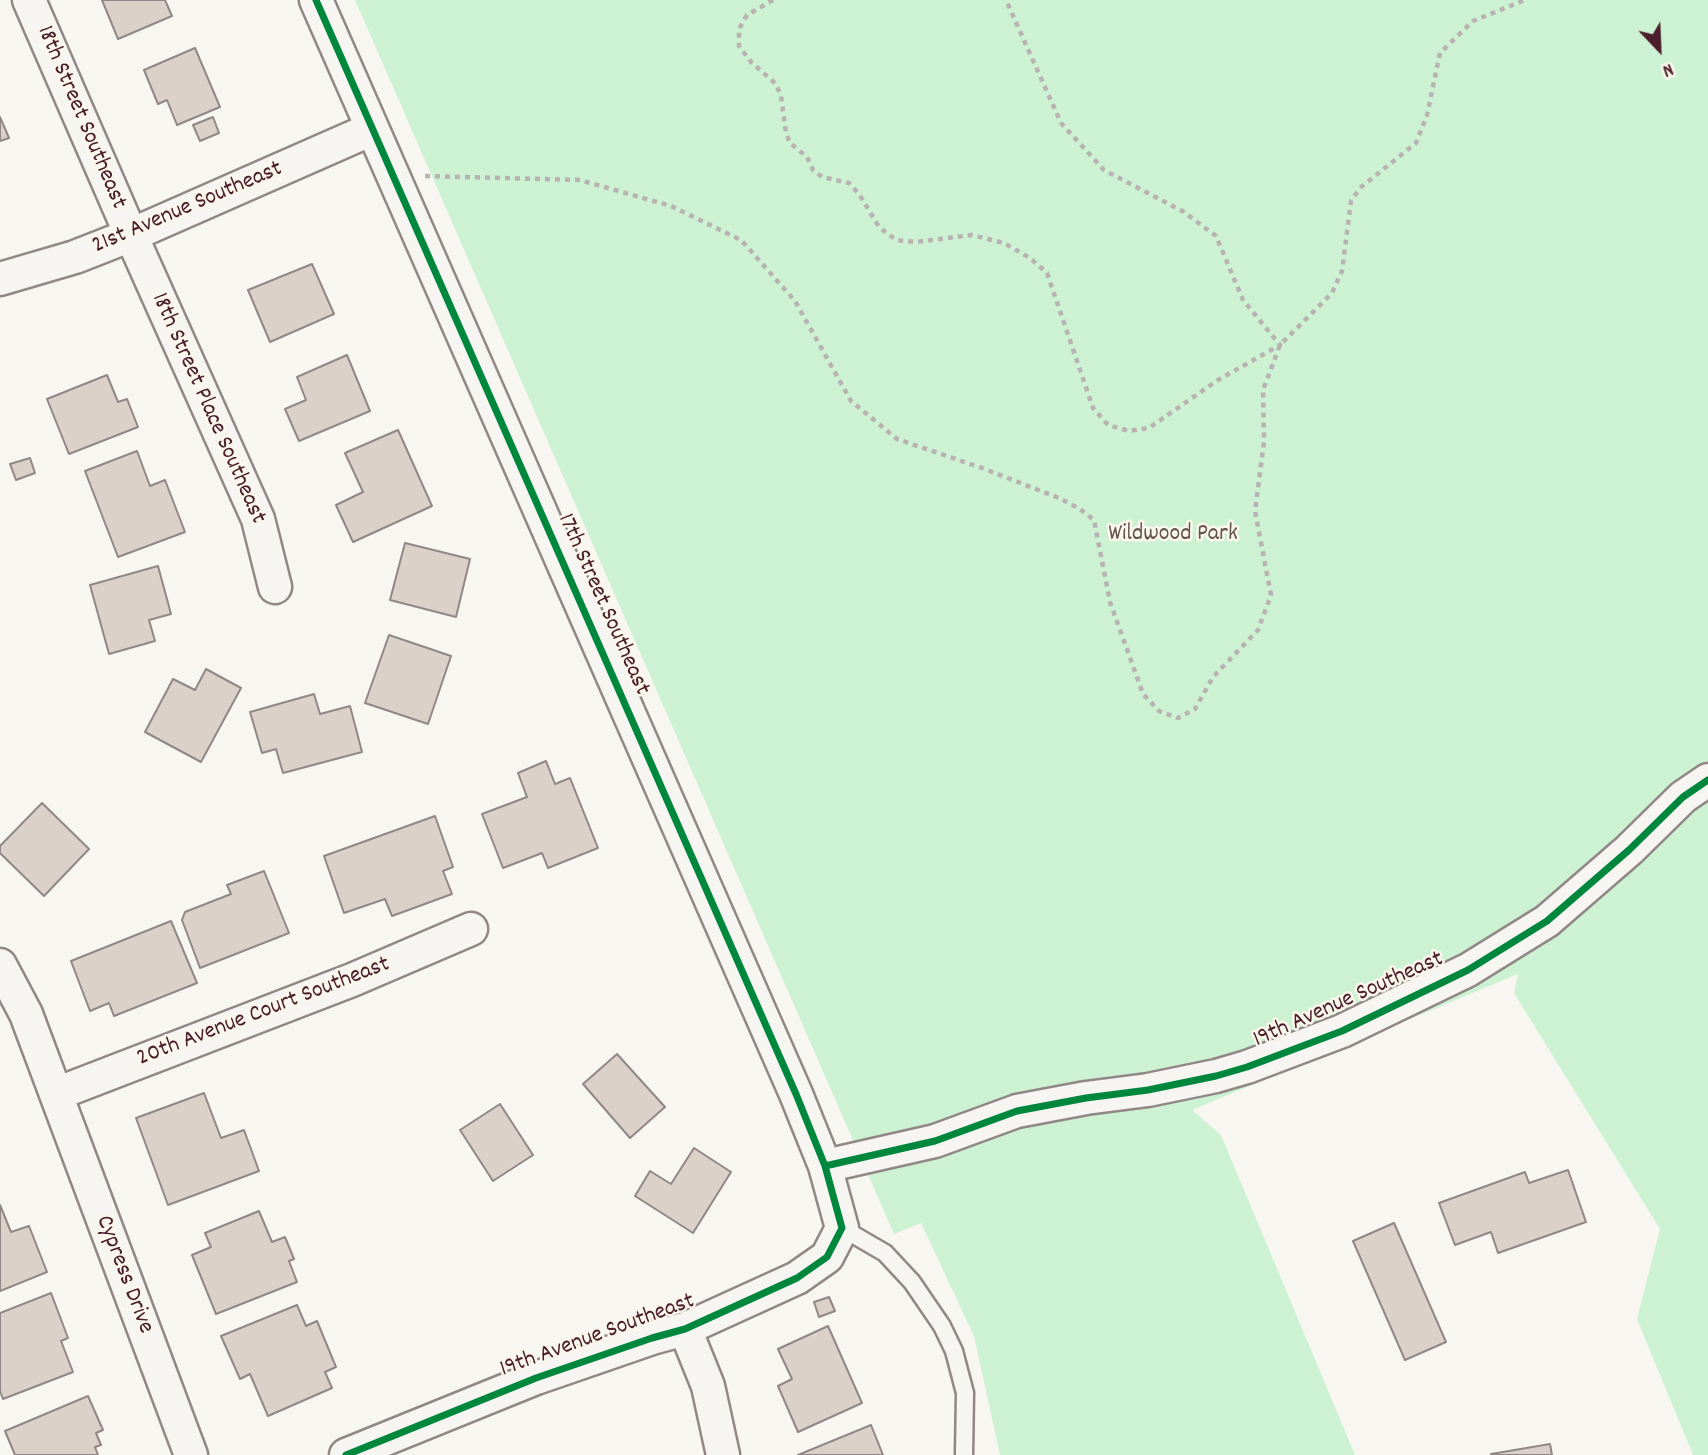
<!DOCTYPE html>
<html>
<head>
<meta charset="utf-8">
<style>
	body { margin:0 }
	#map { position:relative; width:1708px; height:1455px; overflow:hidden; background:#f8f6f0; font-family:Dekko,sans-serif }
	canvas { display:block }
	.north { position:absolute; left:1624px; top:14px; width:70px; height:70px; -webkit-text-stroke:5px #fbf7ec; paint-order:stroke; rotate:157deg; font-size:19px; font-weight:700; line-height:28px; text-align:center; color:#4a1f2b }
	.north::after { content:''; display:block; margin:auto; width:24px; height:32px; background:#4a1f2b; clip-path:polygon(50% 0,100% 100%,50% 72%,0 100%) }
</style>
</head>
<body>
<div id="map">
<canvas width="1708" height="1455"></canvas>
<div class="north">N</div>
</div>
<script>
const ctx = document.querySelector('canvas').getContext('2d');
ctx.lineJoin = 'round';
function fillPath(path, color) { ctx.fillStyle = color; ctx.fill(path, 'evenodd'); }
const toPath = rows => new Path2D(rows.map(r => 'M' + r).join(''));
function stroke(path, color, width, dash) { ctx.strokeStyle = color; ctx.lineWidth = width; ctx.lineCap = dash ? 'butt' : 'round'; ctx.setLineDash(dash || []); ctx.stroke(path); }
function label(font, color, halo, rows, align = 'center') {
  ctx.font = font + ' Dekko,sans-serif'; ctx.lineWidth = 5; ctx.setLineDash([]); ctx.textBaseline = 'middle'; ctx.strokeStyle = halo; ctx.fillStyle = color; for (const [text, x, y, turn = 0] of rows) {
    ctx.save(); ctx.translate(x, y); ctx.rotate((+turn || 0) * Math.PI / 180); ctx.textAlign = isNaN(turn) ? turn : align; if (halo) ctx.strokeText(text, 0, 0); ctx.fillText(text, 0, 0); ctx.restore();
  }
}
fillPath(toPath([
	[355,0,1708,0,1708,1455,1693,1455,1637,1319,1660,1229,1514,993,1518,974,1192,1110,1221,1135,1355,1455,1000,1455,974,1336,921,1223,894,1234]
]), '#ccf2d3');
const building = toPath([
	[102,0,165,0,172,16,118,39,102,0],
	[195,48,220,107,177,125,167,100,158,104,144,70,195,48],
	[0,117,9,138,0,141,0,117],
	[213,117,219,133,200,141,193,125,213,117],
	[312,264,334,314,270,342,248,290,312,264],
	[347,355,370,411,299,441,285,409,306,400,297,377,347,355],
	[107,375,118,402,127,399,138,427,69,454,47,399,107,375],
	[398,430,432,506,353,542,336,505,363,492,345,453,398,430],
	[137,451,150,486,165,480,185,532,118,557,85,471,137,451],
	[30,458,35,473,16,480,10,464,30,458],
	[405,543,470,559,456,617,390,600,405,543],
	[158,566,171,614,149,620,155,641,109,654,90,585,158,566],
	[389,635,451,656,428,724,365,703,389,635],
	[206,669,241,688,201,762,145,732,173,679,195,690,206,669],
	[314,694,320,714,350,706,362,752,283,773,276,749,262,753,250,712,314,694],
	[546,761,555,784,570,778,598,848,548,868,542,853,503,868,482,814,527,797,518,773,546,761],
	[42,803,89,849,44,896,0,853,0,846,42,803],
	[435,816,453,867,443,871,452,894,392,916,385,899,344,913,324,856,435,816],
	[264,871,289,933,200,968,182,920,185,912,231,894,227,885,264,871],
	[171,921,197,983,114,1016,109,1003,90,1011,71,961,171,921],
	[617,1054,665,1107,630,1138,583,1084,617,1054],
	[204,1093,221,1138,244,1130,259,1171,168,1205,136,1118,204,1093],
	[500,1104,533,1155,493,1181,460,1130,500,1104],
	[694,1148,731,1172,693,1233,635,1196,650,1171,671,1184,694,1148],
	[1568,1170,1586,1222,1498,1253,1491,1232,1455,1245,1439,1203,1525,1172,1529,1183,1568,1170],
	[0,1205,11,1232,29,1226,47,1272,0,1291,0,1205],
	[259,1211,272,1242,285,1237,294,1259,289,1261,297,1282,216,1314,192,1255,211,1247,205,1233,259,1211],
	[1394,1223,1446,1342,1405,1360,1353,1241,1394,1223],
	[51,1293,68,1338,61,1341,73,1372,3,1399,0,1391,0,1313,51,1293],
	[829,1297,835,1311,819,1317,814,1302,829,1297],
	[297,1305,306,1326,317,1321,336,1367,325,1372,332,1388,268,1416,250,1374,240,1379,221,1336,297,1305],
	[828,1326,862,1403,798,1432,778,1386,792,1379,778,1349,828,1326],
	[88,1396,103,1430,96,1433,101,1445,95,1447,98,1455,15,1455,5,1431,88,1396],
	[871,1425,883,1455,798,1455,871,1425],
	[1550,1444,1552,1455,1491,1455,1491,1454,1550,1444]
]);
fillPath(building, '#dbd1c9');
stroke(building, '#918787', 2);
const service = toPath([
	[842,1228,885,1253,912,1282,942,1326,954,1351,965,1393,964,1455]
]);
const minor = toPath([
	[29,0,131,235,258,519,275,587],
	[316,0,796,1094,825,1166,842,1228,827,1257,797,1278,685,1329,652,1338,536,1378,346,1455],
	[0,279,75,257,131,235,372,129],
	[0,965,26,1014,191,1455],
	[56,1094,352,980,471,929],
	[825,1166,935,1141,1017,1111,1086,1098,1148,1090,1216,1076,1247,1067,1342,1031,1468,970,1547,921,1629,850,1683,797,1708,780],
	[685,1329,708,1386,723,1455]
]);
stroke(service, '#918787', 21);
stroke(minor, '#918787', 37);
stroke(toPath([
	[773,0,747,15,739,29,739,46,751,62,776,84,781,96,786,133,790,143,807,157,813,170,822,177,849,183,859,194,879,227,896,240,915,242,972,235,1004,243,1030,258,1047,273,1093,408,1108,425,1129,431,1149,428,1218,380,1280,345,1243,300,1216,236,1184,212,1104,170,1061,123,1006,0],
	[425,176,580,180,671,206,741,240,795,301,851,401,897,439,982,468,1059,498,1080,509,1094,520,1110,602,1143,694,1159,711,1178,718,1195,709,1213,677,1258,630,1271,595,1255,511,1264,442,1263,390,1280,345,1332,293,1342,271,1351,201,1360,188,1416,143,1427,115,1440,53,1473,21,1525,0]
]), '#b8b3b1', 4.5, [5, 5]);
stroke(service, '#f6f5f1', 16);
stroke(minor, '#f6f5f1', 32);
stroke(toPath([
	[316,0,796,1094,825,1166,842,1228,827,1257,797,1278,685,1329,652,1338,536,1378,346,1455],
	[825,1166,935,1141,1017,1111,1086,1098,1148,1090,1216,1076,1247,1067,1342,1031,1468,970,1547,921,1629,850,1683,797,1708,780]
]), '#00873e', 7);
label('24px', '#4a1f2b', '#fbf7ec', [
	["18th Street Southeast",80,118,67],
	["21st Avenue Southeast",188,209,-23],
	["18th Street Place Southeast",207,409,66],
	["17th Street Southeast",602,605,66],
	["19th Avenue Southeast",1349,1001,-24],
	["20th Avenue Court Southeast",264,1013,-21],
	["Cypress Drive",123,1275,69],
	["19th Avenue Southeast",598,1337,-20]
]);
label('24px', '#62534f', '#fbf7ec', [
	["Wildwood Park",1173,536]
]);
</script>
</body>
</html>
